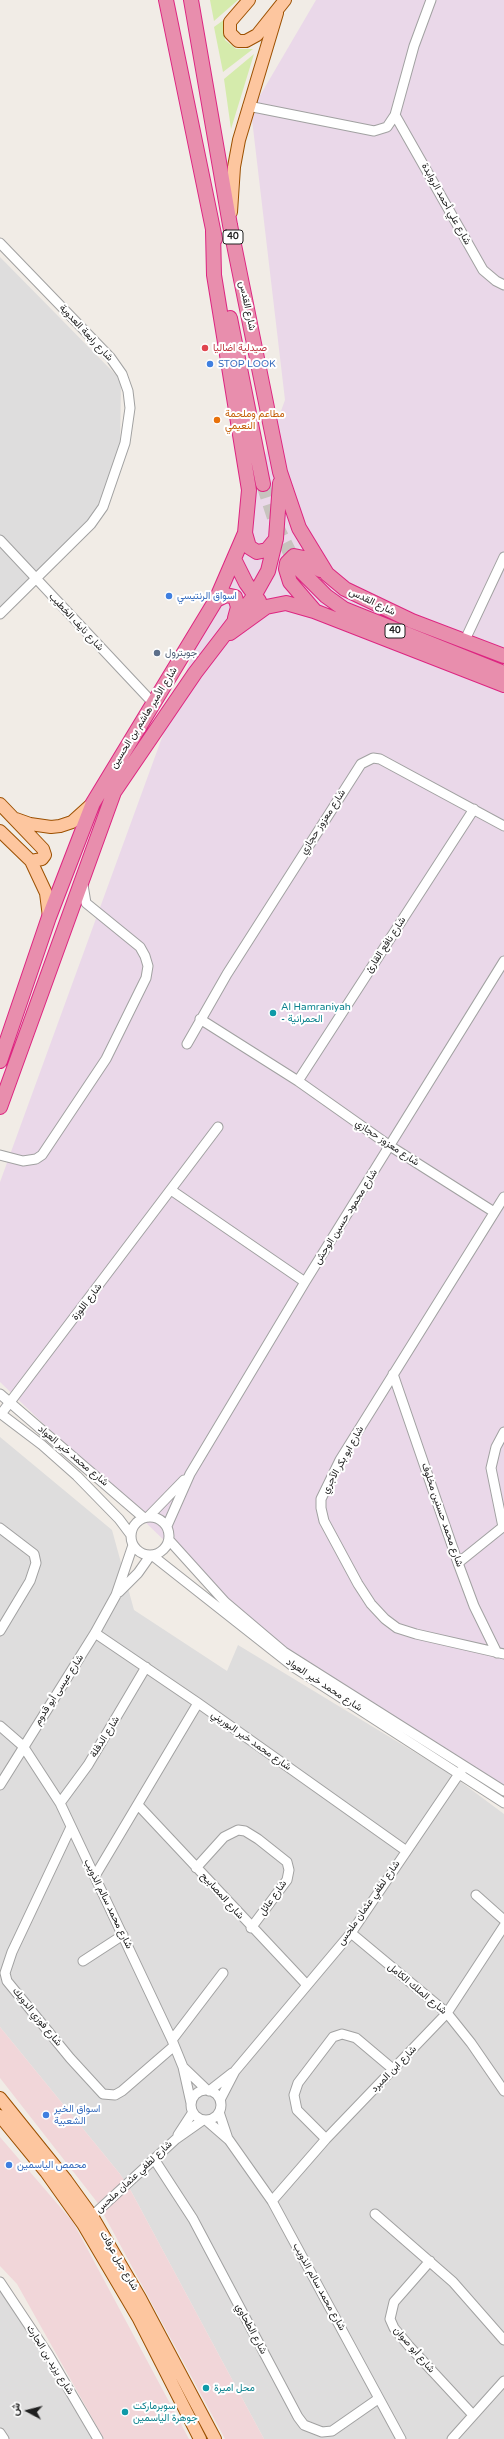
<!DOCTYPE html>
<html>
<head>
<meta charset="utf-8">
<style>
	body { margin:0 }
	#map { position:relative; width:504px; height:2439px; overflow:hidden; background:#f1ece6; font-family:"Varela Round",Vazirmatn,sans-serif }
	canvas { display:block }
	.north { position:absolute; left:8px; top:2391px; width:40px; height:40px; -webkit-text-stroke:3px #fff; paint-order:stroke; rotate:277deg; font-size:11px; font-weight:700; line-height:16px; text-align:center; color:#202020 }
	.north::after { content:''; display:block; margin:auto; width:14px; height:18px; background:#202020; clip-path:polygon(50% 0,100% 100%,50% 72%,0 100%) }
</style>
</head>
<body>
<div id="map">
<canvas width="504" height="2439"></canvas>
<div class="north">ش</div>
</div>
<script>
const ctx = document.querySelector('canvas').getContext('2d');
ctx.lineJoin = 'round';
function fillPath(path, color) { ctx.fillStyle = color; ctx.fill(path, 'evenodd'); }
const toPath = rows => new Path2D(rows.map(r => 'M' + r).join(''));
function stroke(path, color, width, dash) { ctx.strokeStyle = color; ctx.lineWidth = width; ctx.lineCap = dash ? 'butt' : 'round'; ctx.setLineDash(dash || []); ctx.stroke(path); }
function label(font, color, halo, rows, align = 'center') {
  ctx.font = font + ' "Varela Round",Vazirmatn,sans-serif'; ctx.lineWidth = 4; ctx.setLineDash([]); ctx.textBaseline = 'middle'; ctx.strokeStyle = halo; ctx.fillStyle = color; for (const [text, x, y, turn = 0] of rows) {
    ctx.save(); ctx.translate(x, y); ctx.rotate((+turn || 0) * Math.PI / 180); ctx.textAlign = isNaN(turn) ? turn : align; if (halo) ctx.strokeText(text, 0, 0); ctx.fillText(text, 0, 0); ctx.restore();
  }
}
fillPath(toPath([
	[0,257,121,380,120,452,91,522,0,609],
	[0,1437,112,1530,134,1610,227,1671,238,1645,449,1773,504,1814,504,2439,264,2439,131,2191,120,2174,0,2027],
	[0,2283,94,2439,0,2439]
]), '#dedddd');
fillPath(toPath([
	[0,2027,120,2174,131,2191,264,2439,225,2439,97,2202,0,2078],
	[0,2137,73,2222,189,2439,104,2439,17,2284,0,2266]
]), '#f1d6d9');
fillPath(toPath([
	[316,0,504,0,504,1788,284,1656,0,1382,0,1182,285,400,251,111]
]), '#ead8e9');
fillPath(toPath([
	[210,0,238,0,214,21],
	[225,19,223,29,225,40,236,49,253,49,223,72,214,27],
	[254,54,231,129,224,79]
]), '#d5ebac');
stroke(toPath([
	[263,484,277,527,297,567]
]), '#c7c3be', 14, [14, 7]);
const minor = toPath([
	[248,106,374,131,387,127,395,115,414,46,431,0],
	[395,115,483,270,496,281,504,285],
	[0,243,110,357,122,374,128,391,130,408,125,443,103,507,91,524,0,614],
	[0,540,153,703],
	[464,642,504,557],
	[200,1019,298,1081,390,1146,494,1212],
	[187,1044,227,974,361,764,373,758,380,759,504,826],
	[298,1081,474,809],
	[0,1155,23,1161,36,1159,42,1155,106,1059,146,978,148,966,145,956,140,947,86,903,83,885],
	[171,1190,305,1282],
	[504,1197,340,1460,321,1499,321,1508,324,1521,358,1584,371,1604,385,1619,397,1628,416,1634,504,1654],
	[393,1374,458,1563,474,1606,497,1653],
	[0,1394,144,1518],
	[0,1413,42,1445,77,1476,119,1519,131,1535],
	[1,1414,218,1127],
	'131 1536a19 19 0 1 1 38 0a19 19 0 1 1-38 0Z',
	[148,1517,184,1480],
	[167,1526,190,1474,305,1282,504,961],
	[503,1527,491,1468,496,1447,504,1432],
	[0,1528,34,1554,36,1563,30,1581,0,1631],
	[169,1540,225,1602,284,1652,504,1791],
	[153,1556,295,1668,504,1803],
	[458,1563,504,1526],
	[119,1592,138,1573,150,1556],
	[95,1633,198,1703,405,1850],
	[0,1726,23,1746,60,1803,172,2040,183,2067,191,2103],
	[0,1785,95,1633,116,1595,133,1545],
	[60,1803,88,1765,146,1667],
	[139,1806,307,1985],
	[71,1827,12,1952,5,1973,7,1981,70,2058,103,2094,115,2095,122,2091,174,2046],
	[196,1868,224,1837,238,1830,245,1831,258,1839,287,1862,289,1870,287,1880,251,1928],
	[95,1876,198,1703],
	[476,1895,504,1920],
	[351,1933,447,2013,471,2043,504,2091],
	[83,1961,123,1935],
	[172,2040,223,1973],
	[183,2067,207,2090],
	'191 2105a15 15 0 1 1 30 0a15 15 0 1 1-30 0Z',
	[209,2091,232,2073],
	[220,2100,235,2071,351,1933,463,1768],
	[219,2112,228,2139],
	[206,2120,229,2140,272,2201,401,2439],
	[178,2135,193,2112],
	[326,2139,297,2110,294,2095,298,2083,333,2037,342,2034,356,2038,394,2070],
	[154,2159,193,2219,298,2417,304,2425,322,2432,332,2431,378,2399],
	[272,2201,326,2139,447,2013,504,1926],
	[375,2214,453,2282,504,2340],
	[92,2216,176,2139,203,2120],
	[430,2261,394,2302,390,2319,394,2328,409,2346,473,2415],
	[0,2282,48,2354,98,2439],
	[0,2433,4,2439],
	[452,2439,504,2381]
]);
const major = toPath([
	[249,0,230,22,230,33,238,41,246,41,257,35,285,0],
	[231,212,234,167,239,140,277,13],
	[0,804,43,849,45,855,42,859,31,861],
	[16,819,30,824,51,827,60,826,72,822,93,803],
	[0,831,31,861,46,893,49,917],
	[0,2098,66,2180,92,2216,140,2298,215,2439],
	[0,2116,46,2172,83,2224,139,2319,200,2439]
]);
const highway = toPath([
	[166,0,215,239],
	[191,0,230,225,280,472,299,528,327,574,345,589,412,621,504,656],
	[230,318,263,484],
	[245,533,249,547,257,552,267,550,276,539],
	[234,559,246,583,259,601],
	[299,569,326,596,344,609,504,673],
	[216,600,226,595,235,597,238,607,235,618],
	[314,610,290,582,286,569,287,563,294,556,304,558,320,570],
	[230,633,266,607,286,603,314,611,504,685],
	[0,1061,49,917,93,803,216,600,245,533,249,490,214,275,213,231],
	[0,1107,114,792,195,673,254,596,268,571,276,538,280,483]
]);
stroke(minor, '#a1a1a1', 11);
stroke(major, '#9c5000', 14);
stroke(highway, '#dd2581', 16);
stroke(minor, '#fff', 9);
stroke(major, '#fdc69f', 12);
stroke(highway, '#e88ead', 14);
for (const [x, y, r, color] of [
	[205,348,4,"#e0444e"],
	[210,364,4,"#3f7fe0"],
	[217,420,4,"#e8710a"],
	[169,596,4,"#3f7fe0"],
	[157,653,4,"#5c6f8a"],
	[273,1013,4,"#0f9aa8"],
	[46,2115,4,"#3f7fe0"],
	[9,2165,4,"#3f7fe0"],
	[206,2388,4,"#0f9aa8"],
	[125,2412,4,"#0f9aa8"]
]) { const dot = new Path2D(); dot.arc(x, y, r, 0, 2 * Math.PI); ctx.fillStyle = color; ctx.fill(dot); stroke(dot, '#fff', 1.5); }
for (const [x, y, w] of [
	[233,237,20],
	[395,631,20]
]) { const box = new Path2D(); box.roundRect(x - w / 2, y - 7, w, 14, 3); ctx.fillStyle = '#fff'; ctx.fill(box); stroke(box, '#202020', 1); }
label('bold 9px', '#202020', null, [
	["40",233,237],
	["40",395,631]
]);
label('10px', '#202020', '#fff', [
	["شارع علي أحمد الروابدة",446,204,61],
	["شارع القدس",247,306,78],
	["شارع رابعة العدوية",86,333,47],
	["شارع القدس",372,602,26],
	["شارع نايف الخطيب",76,622,47],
	["شارع الأمير هاشم بن الحسين",144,718,-58],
	["شارع معزوز حجازي",323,822,-57],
	["شارع نافع القارئ",386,945,-57],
	["شارع معزوز حجازي",387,1143,34],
	["شارع محمود حسين الوحش",346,1217,-58],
	["شارع اللوزة",87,1302,-53],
	["شارع محمد خير العواد",73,1456,40],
	["شارع ابو بكر الآجري",343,1460,-61],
	["شارع محمد حسنين مخلوف",442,1515,71],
	["شارع محمد خير العواد",324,1685,33],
	["شارع عيسى أبو قدوم",59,1690,-57],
	["شارع الدفلة",105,1737,-58],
	["شارع محمد خير البوريني",251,1741,35],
	["شارع المصابيح",222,1896,48],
	["شارع عائل",273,1898,-55],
	["شارع لطفي عثمان ملحس",369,1903,-55],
	["شارع محمد سالم الذويب",108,1904,64],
	["شارع الملك الكامل",417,1989,40],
	["شارع فوزي الدويك",37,2017,51],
	["شارع ابن المبرد",394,2069,-46],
	["شارع لطفي عثمان ملحس",134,2177,-43],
	["شارع جبل عرفات",119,2261,60],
	["شارع محمد سالم الذويب",319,2287,61],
	["شارع الطحاوي",251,2329,62],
	["شارع أبو صوان",414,2350,49],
	["شارع يزيد بن الحارث",50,2360,58]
]);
label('10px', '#be3a42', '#fff', [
	["صيدلية اضاليا",213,348]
], 'left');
label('10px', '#366cbe', '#fff', [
	["STOP LOOK",218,364],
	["اسواق الرنتيسي",177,596],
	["اسواق الخير",54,2109],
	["الشعبية",54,2121],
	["محمص الياسمين",17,2165]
], 'left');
label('10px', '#c56008', '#fff', [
	["مطاعم وملحمة",225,414],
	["النعيمي",225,426]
], 'left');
label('10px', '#4e5e75', '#fff', [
	["جوبترول",165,653]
], 'left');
label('10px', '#0d838f', '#fff', [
	["Al Hamraniyah",281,1007],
	["- الحمرانية",281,1019],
	["محل اميرة",214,2388],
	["سوبرماركت",133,2406],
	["جوهرة الياسمين",133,2418]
], 'left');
</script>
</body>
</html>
